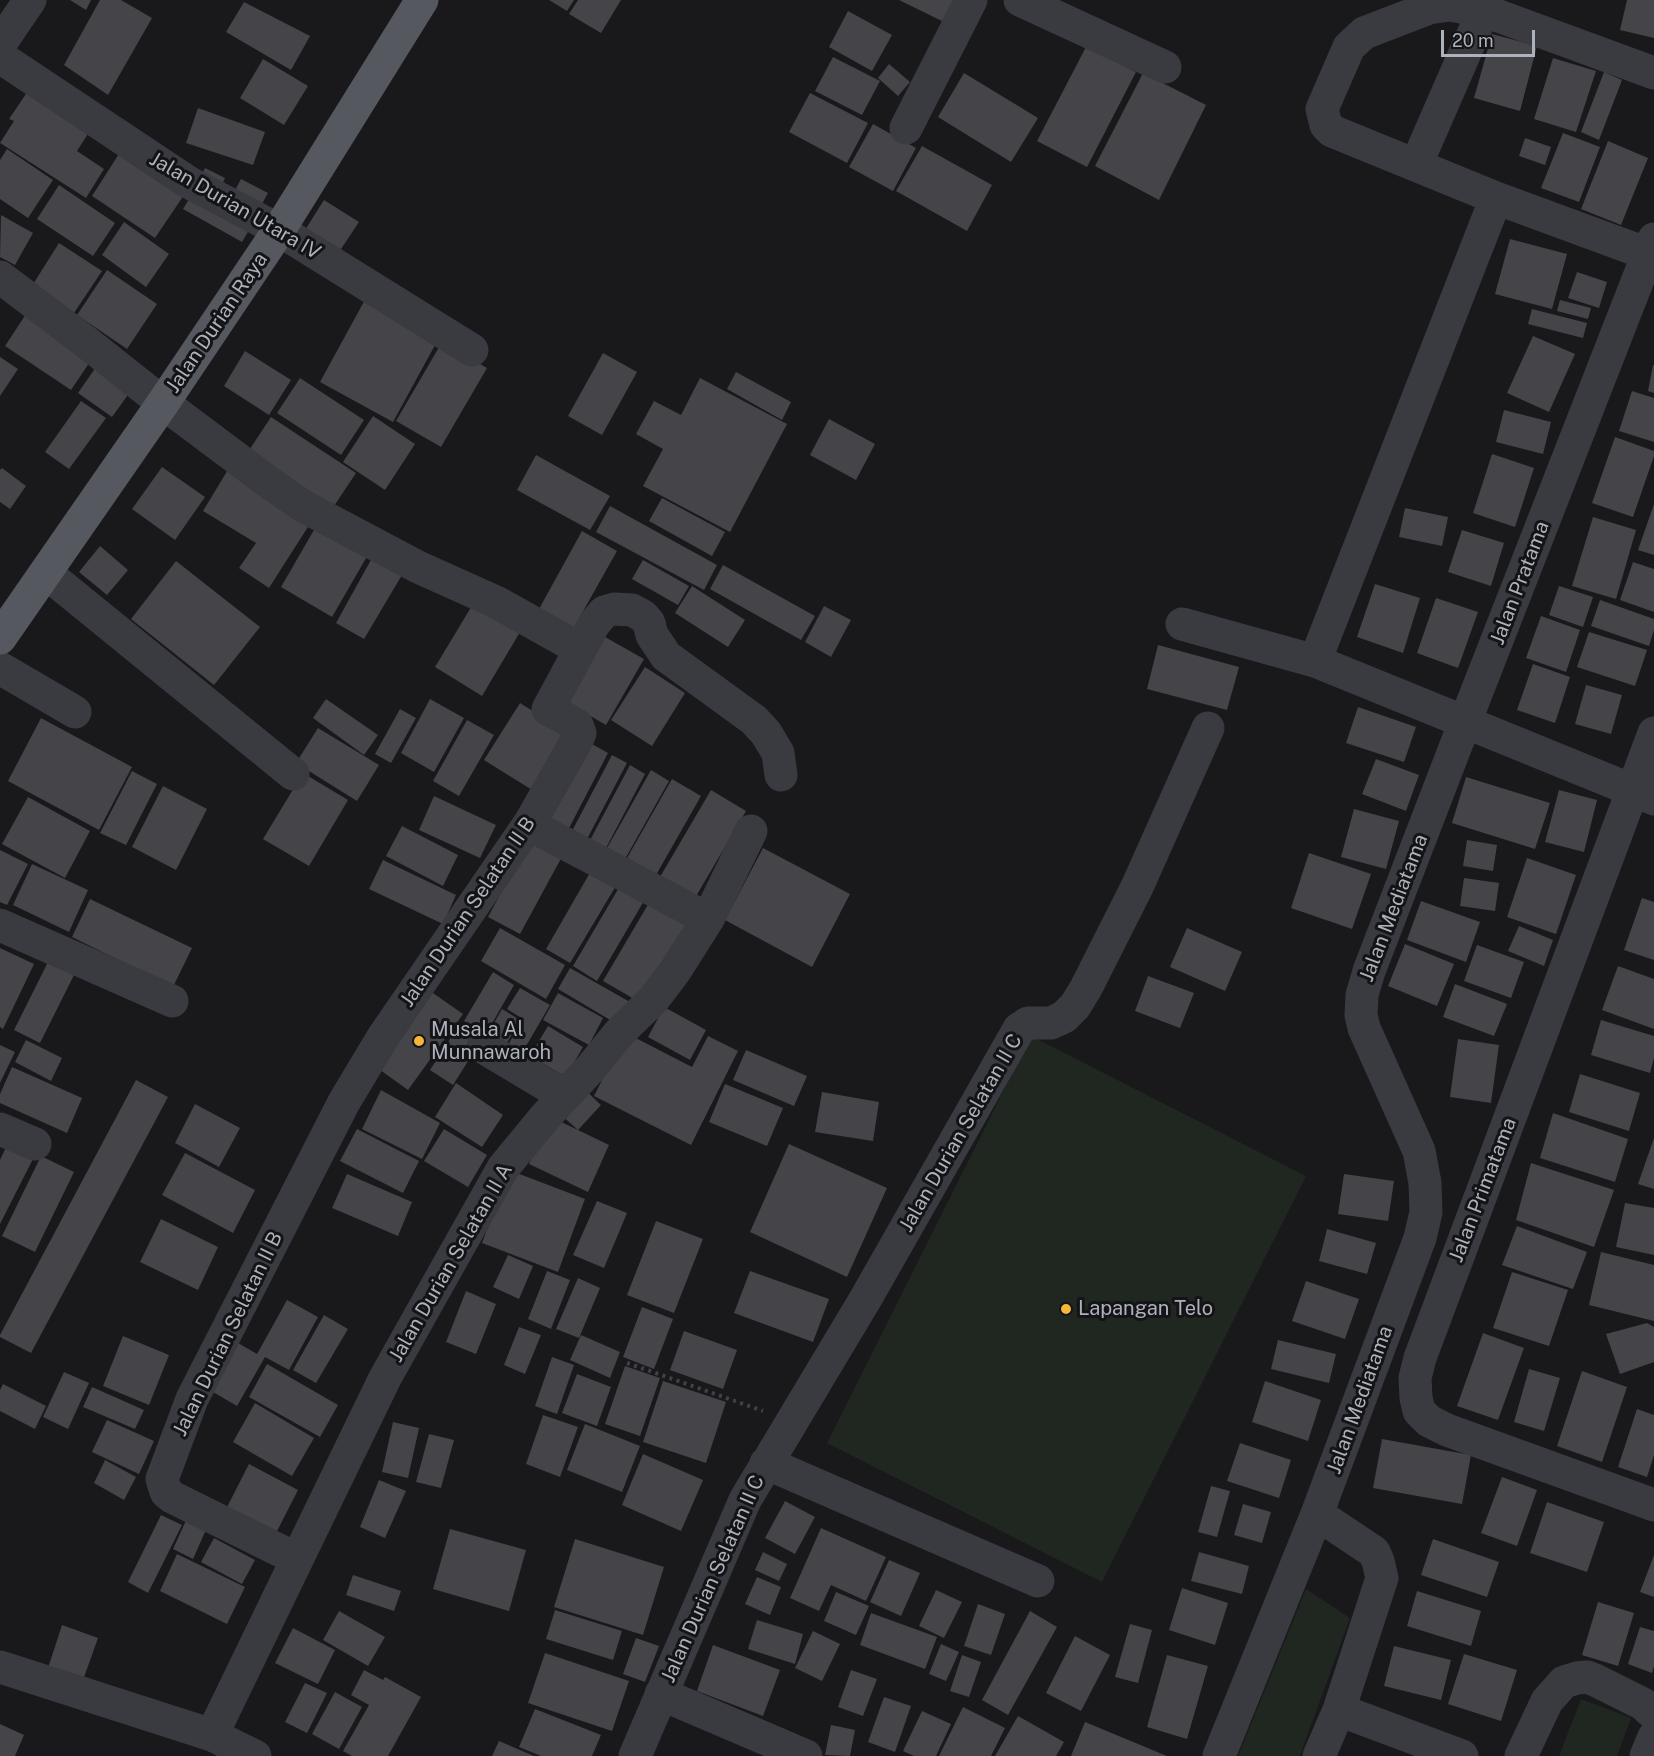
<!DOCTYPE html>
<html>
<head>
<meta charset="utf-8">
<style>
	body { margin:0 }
	#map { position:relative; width:1654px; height:1756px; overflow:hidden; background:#19191c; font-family:"Public Sans",sans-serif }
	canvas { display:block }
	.scale { position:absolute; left:1441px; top:30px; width:94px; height:27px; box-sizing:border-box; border:3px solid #acb1bb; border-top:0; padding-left:8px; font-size:18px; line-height:21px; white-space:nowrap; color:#acb1bb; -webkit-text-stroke:4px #141417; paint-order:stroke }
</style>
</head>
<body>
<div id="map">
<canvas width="1654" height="1756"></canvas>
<div class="scale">20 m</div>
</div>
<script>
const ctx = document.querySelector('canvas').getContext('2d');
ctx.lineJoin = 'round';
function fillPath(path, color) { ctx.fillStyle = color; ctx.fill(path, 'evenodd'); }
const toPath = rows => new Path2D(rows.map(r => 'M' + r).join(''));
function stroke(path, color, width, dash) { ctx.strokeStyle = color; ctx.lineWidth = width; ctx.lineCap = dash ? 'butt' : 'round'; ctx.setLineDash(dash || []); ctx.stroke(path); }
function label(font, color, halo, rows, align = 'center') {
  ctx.font = font + ' "Public Sans",sans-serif'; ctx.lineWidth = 6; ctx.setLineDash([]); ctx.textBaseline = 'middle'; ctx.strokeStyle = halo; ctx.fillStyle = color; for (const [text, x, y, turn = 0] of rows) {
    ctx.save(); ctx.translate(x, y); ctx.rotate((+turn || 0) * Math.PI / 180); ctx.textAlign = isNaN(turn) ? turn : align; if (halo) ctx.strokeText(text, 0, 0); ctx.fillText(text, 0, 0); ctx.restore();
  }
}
fillPath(toPath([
	[1031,1036,1306,1176,1102,1582,827,1443],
	[1306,1589,1350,1618,1300,1756,1238,1756],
	[1581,1699,1631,1718,1617,1756,1559,1756]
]), '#1f2720');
fillPath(toPath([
	[70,0,91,0,86,10],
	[100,0,121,0,152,18,108,95,64,65],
	[549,0,574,0,567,11],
	[578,0,621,0,601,33,569,14],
	[899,0,959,0,948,24],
	[1627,0,1654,0,1654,38,1620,30],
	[244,2,310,36,291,70,226,32],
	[848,11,892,35,872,71,829,47],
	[1492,34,1537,46,1520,111,1474,98],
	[1086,47,1136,72,1087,167,1037,141],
	[833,57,880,81,862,115,815,91],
	[1553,58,1596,71,1576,132,1534,119],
	[263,59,308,86,284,125,240,98],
	[889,64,910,82,898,96,878,78],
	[1604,72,1622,80,1599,140,1581,132],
	[964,73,1038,118,1011,162,938,117],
	[1143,73,1206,105,1159,200,1095,166],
	[32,85,93,126,77,151,104,169,86,198,0,143,14,121,9,119],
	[810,93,868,123,847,163,789,132],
	[198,108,265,132,253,165,186,143],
	[873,124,916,148,893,191,849,167],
	[1563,133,1600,147,1579,202,1541,188],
	[1525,138,1551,147,1545,165,1519,156],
	[1608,141,1648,158,1621,225,1581,209],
	[124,146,188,189,155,238,92,196],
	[922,146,992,185,967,231,896,191],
	[7,149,53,180,28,218,0,199,0,160],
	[205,168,225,178,219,191,199,180],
	[241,179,268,193,257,213,231,198],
	[59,185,115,223,93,256,37,219],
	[194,191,252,225,242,242,183,209],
	[324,200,359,222,339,252,305,230],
	[1,215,33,233,15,265,0,257],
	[124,222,169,254,146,287,102,255],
	[1510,239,1567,254,1552,309,1495,294],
	[59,243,102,271,72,316,30,289],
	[107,270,157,304,127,349,77,315],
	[1577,272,1607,282,1599,308,1568,298],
	[367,296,440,336,393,422,320,382],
	[1560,300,1591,308,1588,319,1557,311],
	[30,308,96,353,71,390,5,346],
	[1532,309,1587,323,1583,338,1528,324],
	[1533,336,1575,354,1549,412,1507,393],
	[442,342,487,368,441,447,396,421],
	[245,351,291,380,269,415,224,386],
	[603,353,637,372,602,435,568,416],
	[0,357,18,369,0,396],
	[1653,365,1654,365,1654,393,1648,391],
	[96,367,130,392,112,417,78,393],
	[736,372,791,402,782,420,727,389],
	[300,378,364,420,341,455,277,413],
	[700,378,787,424,730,532,643,486,663,449,636,434,654,401,681,415],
	[1632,391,1654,398,1654,442,1619,431],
	[81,401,106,418,69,469,45,452],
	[1504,410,1551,422,1543,454,1496,442],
	[373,416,415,444,385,490,343,462],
	[271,417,356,473,328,515,244,458],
	[829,419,875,444,856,480,810,455],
	[1615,437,1654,451,1654,456,1633,517,1592,503],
	[1492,454,1534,468,1515,527,1473,513],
	[536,455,610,496,590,530,517,490],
	[162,467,205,497,175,540,132,509],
	[2,468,26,486,10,509,0,502,0,470],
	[229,468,313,519,269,588,239,568,256,543,203,511],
	[662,498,725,532,712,556,649,521],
	[1654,504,1654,555,1638,550],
	[610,506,717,565,704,590,596,532],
	[1405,508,1448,517,1442,546,1399,537],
	[1593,517,1636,530,1616,599,1572,586],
	[318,523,369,553,332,617,281,587],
	[1462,530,1504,543,1491,586,1448,572],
	[582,531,617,551,568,638,534,618],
	[100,546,128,570,107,595,79,572],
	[372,558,402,575,364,639,336,623],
	[643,560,689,586,678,605,632,579],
	[176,561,260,627,214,685,131,619],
	[1633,562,1654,569,1654,612,1620,600],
	[723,565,815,616,801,640,710,589],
	[1375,584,1420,598,1403,653,1357,637],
	[692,586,745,620,728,647,675,613],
	[1559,586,1593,597,1583,627,1549,615],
	[1436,598,1478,612,1458,668,1417,653],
	[476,599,523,627,482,696,435,667],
	[1600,600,1654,619,1654,630,1649,646,1591,626],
	[824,606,851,620,831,657,805,642],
	[1541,616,1580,630,1566,672,1526,658],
	[1589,632,1647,650,1635,686,1577,667],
	[605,637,644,659,606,725,568,703],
	[1158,645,1239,667,1227,710,1147,689],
	[1533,664,1570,677,1555,723,1517,710],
	[645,667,685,693,652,746,611,720],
	[1586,685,1622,695,1611,734,1575,724],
	[326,699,378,735,364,755,313,718],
	[430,699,464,718,434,772,401,753],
	[520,703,573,736,537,793,484,760],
	[1358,707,1416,727,1404,762,1346,743],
	[400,709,416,718,391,763,375,754],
	[41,718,132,767,99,830,8,781],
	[467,720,494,735,459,796,433,781],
	[318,728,379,765,357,801,296,763],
	[585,740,608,753,567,832,544,819],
	[612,755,627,763,587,839,572,831],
	[1376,759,1419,775,1406,811,1362,794],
	[630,765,645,774,605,850,589,842],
	[651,770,669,781,625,859,607,848],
	[132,771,157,784,126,845,100,833],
	[303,773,348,800,309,866,263,839],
	[1466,777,1550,803,1535,849,1452,823],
	[672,779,701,796,656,875,627,858],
	[163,786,207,809,176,870,132,847],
	[711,790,746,811,695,898,660,877],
	[1559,790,1597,800,1584,852,1545,842],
	[434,796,496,825,480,858,419,830],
	[28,797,90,831,65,878,2,844],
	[1354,809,1399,821,1386,869,1341,857],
	[402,826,458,855,443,886,386,856],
	[532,835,564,853,520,934,488,917],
	[1467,840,1497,845,1493,871,1463,866],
	[763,848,850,894,812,967,725,920],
	[0,850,28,864,7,905,0,902],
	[1309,853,1371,874,1352,929,1291,908],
	[1527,858,1576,875,1556,934,1507,917],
	[383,860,456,895,443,924,369,889],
	[32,864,88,890,69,932,13,905],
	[595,864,620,879,570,963,546,949],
	[1464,878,1499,883,1495,911,1460,906],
	[624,879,648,894,597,981,573,966],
	[653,896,691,918,641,1003,603,981],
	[1642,898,1654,902,1654,960,1624,950],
	[90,899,192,948,173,987,72,937],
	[1421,901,1480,922,1466,962,1407,940],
	[1519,926,1553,940,1544,966,1508,951],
	[500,928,565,965,546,999,481,961],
	[1187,928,1242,952,1225,991,1170,967],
	[1405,944,1454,964,1437,1006,1388,986],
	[1477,945,1524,962,1511,998,1464,981],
	[0,948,34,964,3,1029,0,1027],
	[52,954,78,967,40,1043,14,1030],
	[1618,966,1654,979,1654,1029,1602,1010],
	[570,968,630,1002,617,1024,558,989],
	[493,972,514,985,486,1034,464,1021],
	[1148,976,1194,993,1180,1028,1135,1011],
	[1455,984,1507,1004,1494,1036,1443,1017],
	[520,988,550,1005,522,1053,508,1045,523,1019,507,1009],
	[430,991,463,1014,408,1090,376,1067],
	[558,993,603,1018,589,1045,543,1020],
	[664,1007,706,1030,690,1060,648,1037],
	[502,1009,520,1020,503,1050,485,1039],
	[1601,1020,1654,1036,1654,1058,1650,1073,1591,1055],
	[459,1025,482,1039,453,1085,430,1070],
	[548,1026,583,1047,566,1077,530,1056],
	[626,1033,692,1067,708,1036,738,1051,691,1145,594,1096],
	[1458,1039,1499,1045,1491,1103,1450,1097],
	[26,1040,62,1058,51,1081,15,1062],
	[0,1045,15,1052,0,1083],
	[746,1050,807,1076,794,1106,733,1080],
	[12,1067,82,1098,67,1133,0,1103,0,1094],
	[1580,1074,1640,1093,1629,1131,1569,1112],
	[136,1080,168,1097,31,1353,0,1337,0,1335],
	[456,1083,503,1115,482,1147,435,1117],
	[725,1084,783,1108,767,1146,709,1122],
	[582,1087,601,1105,578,1130,559,1113],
	[381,1090,440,1123,422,1159,362,1129],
	[822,1092,879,1102,873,1141,815,1132],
	[195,1104,240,1128,219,1167,175,1143],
	[1553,1113,1628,1139,1615,1182,1540,1158],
	[551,1117,609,1145,588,1192,529,1164],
	[357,1129,419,1161,403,1193,340,1161],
	[444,1129,487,1155,468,1187,424,1161],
	[1654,1138,1654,1189,1638,1184],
	[9,1141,35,1155,0,1224,0,1160],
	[789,1144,887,1188,847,1277,750,1232],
	[185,1153,255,1190,233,1233,162,1195],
	[41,1156,74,1172,35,1252,2,1236],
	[1531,1163,1614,1190,1594,1247,1516,1220],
	[509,1170,585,1199,558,1272,482,1243],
	[347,1174,412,1202,398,1236,332,1208],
	[1344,1174,1394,1181,1388,1221,1338,1214],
	[597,1201,627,1213,604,1268,573,1255],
	[1625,1203,1654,1208,1654,1255,1616,1247],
	[161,1219,218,1247,198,1290,140,1262],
	[656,1221,703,1239,674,1313,627,1295],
	[1517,1226,1587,1252,1573,1289,1502,1265],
	[1327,1229,1376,1243,1367,1274,1319,1261],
	[1601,1252,1654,1265,1654,1321,1589,1305],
	[508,1255,533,1266,519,1299,493,1287],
	[547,1271,570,1280,551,1329,528,1319],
	[750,1271,829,1299,813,1342,734,1313],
	[1512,1272,1568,1290,1549,1346,1493,1328],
	[578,1278,600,1288,579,1338,556,1329],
	[1306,1281,1359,1299,1345,1339,1292,1321],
	[466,1291,496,1304,476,1354,446,1342],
	[287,1300,318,1317,289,1370,265,1357,237,1406,206,1388,233,1340,257,1354],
	[642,1307,673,1319,654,1369,623,1357],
	[324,1315,348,1329,316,1383,293,1370],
	[1647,1323,1654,1327,1654,1362,1620,1374,1606,1334],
	[519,1327,541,1335,525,1374,504,1365],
	[684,1331,737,1350,723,1389,670,1370],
	[1483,1333,1524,1348,1498,1420,1457,1406],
	[581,1335,620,1352,610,1378,570,1360],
	[123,1336,169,1355,149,1405,103,1386],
	[1278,1340,1336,1354,1329,1383,1271,1369],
	[552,1357,574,1365,557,1414,535,1406],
	[267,1364,338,1405,320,1437,249,1397],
	[625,1366,660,1378,640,1436,605,1424],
	[1529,1369,1560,1378,1544,1431,1514,1422],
	[1582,1371,1627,1387,1602,1462,1557,1446],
	[64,1372,89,1383,68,1429,43,1417],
	[577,1374,611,1387,597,1426,562,1413],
	[663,1381,726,1402,706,1463,643,1442],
	[1265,1381,1321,1400,1308,1441,1252,1422],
	[3,1384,46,1406,35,1429,0,1411,0,1390],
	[92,1387,144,1410,135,1429,83,1407],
	[255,1403,314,1438,292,1476,233,1442],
	[1637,1409,1654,1415,1654,1455,1647,1477,1618,1467],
	[543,1415,578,1427,560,1477,526,1464],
	[107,1420,154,1441,139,1474,92,1452],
	[393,1422,419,1428,408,1478,382,1472],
	[585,1424,640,1446,622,1492,567,1470],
	[429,1434,454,1440,441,1488,416,1482],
	[1382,1439,1471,1455,1462,1504,1373,1488],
	[1240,1443,1291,1460,1279,1498,1227,1481],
	[643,1454,703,1480,681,1531,622,1505],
	[105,1460,136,1477,124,1500,94,1483],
	[249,1464,298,1490,274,1537,225,1511],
	[1502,1477,1537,1490,1517,1546,1481,1533],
	[379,1480,406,1491,385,1538,360,1527],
	[1211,1486,1230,1491,1217,1537,1198,1532],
	[785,1501,815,1517,795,1554,765,1538],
	[1547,1502,1604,1522,1587,1572,1530,1553],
	[1243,1504,1271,1512,1262,1543,1234,1535],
	[189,1514,209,1523,193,1559,173,1549],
	[161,1515,182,1525,148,1593,128,1582],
	[821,1528,886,1557,866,1601,831,1585,819,1611,790,1598],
	[450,1529,526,1550,509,1611,433,1589],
	[214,1538,255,1560,242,1584,201,1562],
	[575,1539,664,1567,643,1635,554,1607],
	[1433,1539,1499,1562,1487,1597,1421,1575],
	[763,1552,787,1564,779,1581,755,1570],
	[1199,1552,1249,1566,1242,1594,1191,1581],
	[177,1554,245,1587,227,1624,160,1591],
	[1654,1555,1654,1597,1640,1592],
	[889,1560,920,1573,901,1616,870,1602],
	[353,1575,401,1591,394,1611,346,1595],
	[757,1577,781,1587,770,1615,745,1604],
	[1182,1588,1228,1603,1215,1645,1169,1630],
	[936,1590,962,1602,944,1638,919,1626],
	[1417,1591,1481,1611,1471,1646,1407,1626],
	[836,1592,869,1606,856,1635,824,1621],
	[1598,1602,1634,1613,1618,1666,1582,1655],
	[978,1604,1005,1614,991,1655,964,1646],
	[555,1610,622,1631,613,1660,546,1639],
	[339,1611,385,1637,368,1666,323,1640],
	[1030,1611,1057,1627,1008,1715,982,1700],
	[871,1613,937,1637,925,1669,860,1645],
	[757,1620,803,1634,795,1664,748,1649],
	[1130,1624,1152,1630,1138,1683,1115,1677],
	[62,1625,98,1638,82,1683,47,1671],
	[1640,1627,1654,1631,1654,1666,1652,1673,1628,1664],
	[293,1628,335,1650,318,1684,275,1663],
	[813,1631,840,1644,822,1681,795,1668],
	[1075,1636,1110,1655,1081,1711,1046,1693],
	[636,1638,659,1646,645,1682,623,1674],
	[941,1644,959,1652,946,1681,929,1674],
	[713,1645,780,1670,763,1716,697,1691],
	[1394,1646,1451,1660,1441,1700,1384,1686],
	[545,1653,629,1681,612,1731,528,1703],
	[1464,1654,1517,1670,1501,1721,1448,1704],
	[962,1655,981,1662,969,1697,950,1691],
	[1167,1655,1208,1666,1187,1739,1147,1727],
	[364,1670,383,1680,385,1677,421,1697,388,1756,352,1756,343,1751,369,1705,351,1695],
	[851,1670,877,1679,863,1716,838,1707],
	[305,1683,327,1693,307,1733,285,1722],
	[335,1692,362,1707,339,1749,312,1734],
	[884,1697,911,1706,895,1752,868,1742],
	[963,1707,1005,1728,991,1756,939,1756],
	[535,1709,601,1735,592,1756,541,1756,519,1747],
	[922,1711,951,1724,936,1756,914,1756,903,1751],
	[1018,1716,1064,1742,1056,1756,995,1756],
	[1085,1722,1167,1756,1071,1756],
	[0,1724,24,1735,15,1756,0,1756],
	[831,1725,855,1730,850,1756,825,1755],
	[499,1741,534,1756,492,1756]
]), '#444449');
stroke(toPath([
	[627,1363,763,1411]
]), '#404248', 4, [3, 4.5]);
stroke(toPath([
	[1020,0,1165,67],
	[0,44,30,0],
	[0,57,188,182,279,230,472,350],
	[906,128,971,0],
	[1416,165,1488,0],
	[1496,198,1332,131,1326,125,1322,109,1349,47,1364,33,1429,8,1449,5,1485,11,1654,73],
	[1654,256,1648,254,1465,722,1654,799],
	[0,277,86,342,163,403,267,481,303,506,418,567,496,602,580,649],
	[46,573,293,774],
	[1182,624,1315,661,1465,722,1369,971,1362,995,1361,1015,1364,1028,1419,1151,1425,1183,1426,1212,1420,1238,1317,1514,1219,1756],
	[1315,661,1496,198,1648,254,1654,239],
	[0,668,75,712],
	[1654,733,1420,1358,1415,1378,1416,1398,1419,1411,1429,1421,1447,1430,1654,1505],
	[545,833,708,919],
	[0,925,172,1001],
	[483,1047,565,1096],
	[0,1129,35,1144],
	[766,1463,1038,1581],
	[1317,1514,1374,1552,1378,1561,1382,1578,1339,1710,1319,1756],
	[297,1559,172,1497,166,1492,162,1479,192,1399,344,1102,383,1037,531,821,577,740,580,733,577,725,548,709,594,624,604,612,614,609,632,610,643,616,649,623,652,635,666,656,754,720,766,733,778,753,781,775],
	[0,1667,212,1735,255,1756],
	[661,1694,806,1756],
	[1339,1710,1462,1756],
	[212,1735,385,1378,503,1168,545,1117,590,1069,619,1033,653,1000,675,971,708,919,751,831],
	[635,1756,745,1500,866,1298,1019,1029,1028,1023,1051,1023,1064,1017,1075,1006,1086,988,1137,887,1208,728],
	[1521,1756,1547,1701,1564,1682,1577,1678,1587,1677,1595,1680,1643,1704,1654,1714],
	[1646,1756,1654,1737]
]), '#3a3b41', 33);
stroke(toPath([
	[0,638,163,403,279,230,422,0]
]), '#565860', 33);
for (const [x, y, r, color] of [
	[419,1041,6,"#f5b639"],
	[1066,1309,6,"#f5b639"]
]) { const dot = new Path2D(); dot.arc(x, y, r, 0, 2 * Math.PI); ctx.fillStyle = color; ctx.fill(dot); stroke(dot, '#141417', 2); }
label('20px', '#acb1bb', '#141417', [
	["Jalan Durian Utara IV",235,206,30],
	["Jalan Durian Raya",217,323,-56],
	["Jalan Pratama",1520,583,-69],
	["Jalan Mediatama",1394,908,-69],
	["Jalan Durian Selatan II B",468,912,-56],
	["Jalan Durian Selatan II C",961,1133,-60],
	["Jalan Primatama",1483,1190,-69],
	["Jalan Durian Selatan II A",451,1263,-60],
	["Jalan Durian Selatan II B",228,1334,-64],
	["Jalan Mediatama",1360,1400,-70],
	["Jalan Durian Selatan II C",713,1579,-66]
]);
label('20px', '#acb1bb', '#141417', [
	["Musala Al",431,1030],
	["Munnawaroh",431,1053],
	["Lapangan Telo",1078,1309]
], 'left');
</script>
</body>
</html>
